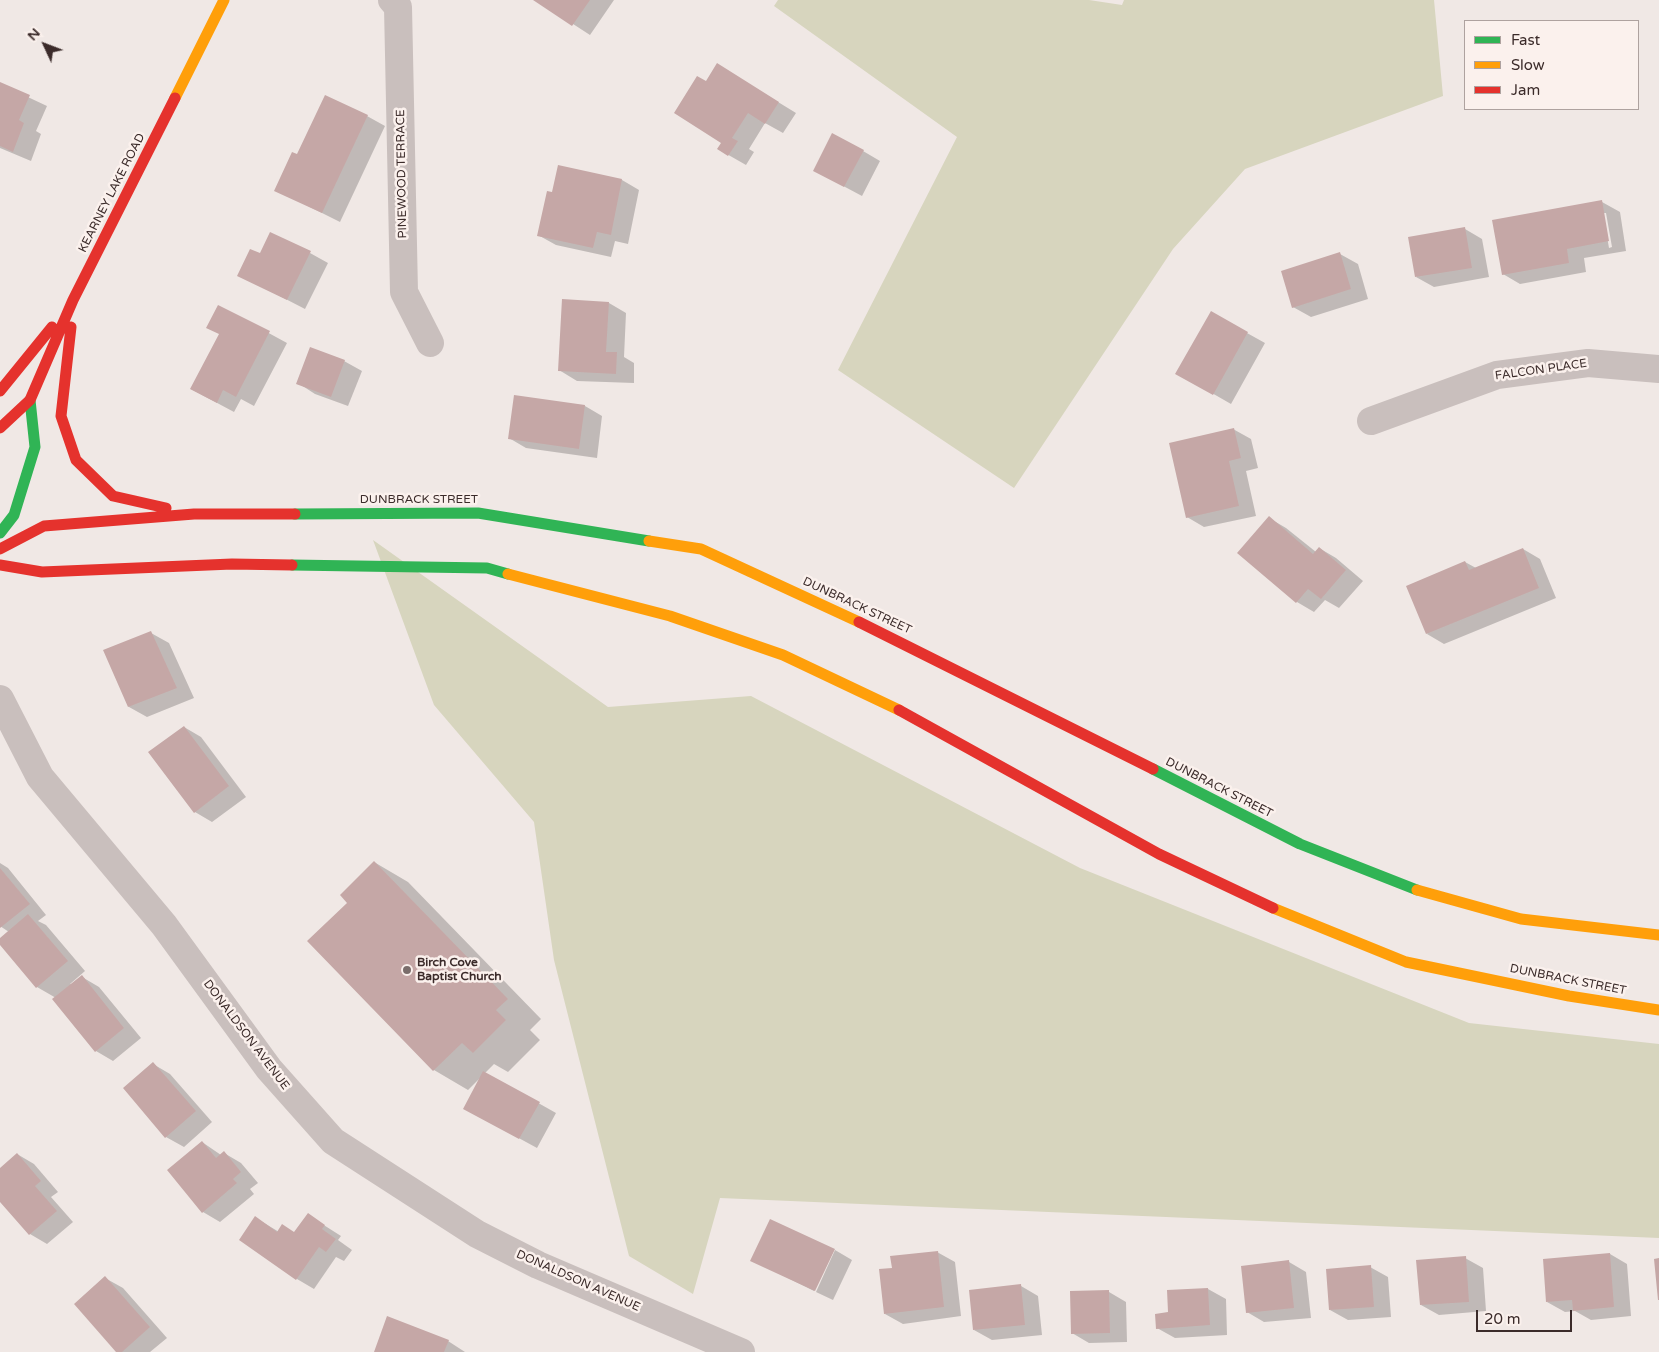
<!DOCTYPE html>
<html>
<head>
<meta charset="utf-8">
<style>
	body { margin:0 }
	#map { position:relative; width:1659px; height:1352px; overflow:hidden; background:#f0e8e5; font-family:"Varela Round",sans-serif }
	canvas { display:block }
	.legend { position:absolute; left:1464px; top:20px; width:175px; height:90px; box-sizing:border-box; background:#fbf1ed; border:1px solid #aea29f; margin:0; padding:6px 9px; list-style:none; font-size:15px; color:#3b2b2a }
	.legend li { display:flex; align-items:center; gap:10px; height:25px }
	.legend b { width:25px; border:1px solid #aea29f }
	.north { position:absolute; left:20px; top:20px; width:50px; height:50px; -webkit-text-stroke:4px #fbf1ed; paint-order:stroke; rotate:313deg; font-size:14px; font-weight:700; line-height:20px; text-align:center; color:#3b2b2a }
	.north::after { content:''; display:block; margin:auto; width:18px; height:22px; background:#3b2b2a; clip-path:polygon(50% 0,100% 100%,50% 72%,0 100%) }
	.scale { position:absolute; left:1476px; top:1310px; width:96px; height:22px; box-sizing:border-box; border:2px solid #3b2b2a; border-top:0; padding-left:6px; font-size:15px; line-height:18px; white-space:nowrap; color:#3b2b2a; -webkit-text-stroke:4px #fbf1ed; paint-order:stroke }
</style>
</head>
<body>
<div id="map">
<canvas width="1659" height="1352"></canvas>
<ul class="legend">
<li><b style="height:6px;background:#30b455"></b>Fast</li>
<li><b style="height:6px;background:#ff9f0a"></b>Slow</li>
<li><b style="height:6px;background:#e5322d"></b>Jam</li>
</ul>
<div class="north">N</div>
<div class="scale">20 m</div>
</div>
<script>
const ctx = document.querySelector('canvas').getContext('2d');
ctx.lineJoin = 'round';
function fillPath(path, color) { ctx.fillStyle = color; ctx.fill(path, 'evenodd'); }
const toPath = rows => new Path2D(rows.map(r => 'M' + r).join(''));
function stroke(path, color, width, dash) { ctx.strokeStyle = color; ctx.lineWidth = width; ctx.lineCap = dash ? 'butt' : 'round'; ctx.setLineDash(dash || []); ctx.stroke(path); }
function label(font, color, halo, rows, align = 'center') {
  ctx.font = font + ' "Varela Round",sans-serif'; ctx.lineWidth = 5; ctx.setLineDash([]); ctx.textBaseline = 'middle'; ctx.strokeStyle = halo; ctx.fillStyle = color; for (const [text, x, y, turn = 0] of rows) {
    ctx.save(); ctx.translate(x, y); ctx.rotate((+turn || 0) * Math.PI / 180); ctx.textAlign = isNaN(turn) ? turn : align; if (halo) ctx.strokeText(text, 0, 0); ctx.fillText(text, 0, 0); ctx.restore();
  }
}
fillPath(toPath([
	[778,0,1089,0,1122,5,1124,0,1434,0,1443,96,1245,169,1173,249,1014,488,838,370,957,137,774,6],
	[373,540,608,707,751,696,1080,868,1469,1023,1659,1044,1659,1238,720,1198,693,1294,629,1256,554,960,534,822,434,705]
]), '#d7d5be');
fillPath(toPath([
	[536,0,614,0,590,35],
	[734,75,796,113,783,133,765,123,749,149,754,152,746,165,718,149,723,143,706,82],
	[0,84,47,106,36,131,41,134,31,161,0,148],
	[367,116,385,126,340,222,276,190,298,156],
	[863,151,880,161,862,196,832,180],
	[559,167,622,180,639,190,628,244,615,241,611,257,556,245,538,235,553,193],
	[1602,202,1620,212,1626,251,1584,258,1586,272,1520,284,1503,274],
	[1603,213,1606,213,1612,247,1609,248],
	[1465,229,1482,239,1489,277,1434,287,1416,277],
	[310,253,328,263,305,309,239,275],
	[1340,254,1358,264,1368,299,1311,317,1293,307],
	[609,303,626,313,624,357,634,363,634,383,577,381,559,370],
	[219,306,287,343,254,406,241,399,234,412,191,389,220,334],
	[1211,313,1265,343,1231,404,1177,373],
	[344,361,362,371,348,406,315,394,298,383],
	[515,396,585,406,602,416,597,458,526,448,509,438],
	[1233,429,1251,439,1258,468,1246,471,1256,516,1204,527,1187,517],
	[1269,518,1286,528,1316,552,1319,548,1336,558,1363,581,1339,608,1325,600,1314,612,1297,602],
	[1523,549,1540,559,1556,598,1444,644,1427,634,1465,562,1476,568],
	[151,633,169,643,194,698,147,717,129,707,105,650],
	[184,727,201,737,246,797,212,822,195,812],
	[374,862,408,882,541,1019,530,1030,540,1040,508,1072,494,1064,485,1073,556,1113,537,1148,482,1118,480,1078,468,1090,434,1070,349,903],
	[0,863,8,868,46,915,38,921,46,925,85,971,70,984,72,985,82,977,99,987,141,1038,113,1061,96,1051,56,998,37,987,0,943,0,939,9,932,0,926],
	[153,1064,170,1074,212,1122,184,1147,166,1137],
	[202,1142,221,1155,224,1153,241,1163,258,1183,250,1189,254,1194,220,1222,203,1212],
	[17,1154,34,1164,58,1192,51,1197,73,1222,47,1244,30,1234,0,1200,0,1169],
	[308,1215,341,1236,338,1240,352,1250,344,1261,336,1257,314,1289,297,1279,256,1218,279,1232,295,1233],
	[833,1249,814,1291,752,1260],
	[835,1250,852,1260,833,1300,816,1292],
	[937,1252,955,1262,961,1316,903,1324,885,1314],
	[1610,1254,1627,1264,1631,1316,1591,1320,1575,1311,1565,1312,1547,1302],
	[1465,1258,1483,1268,1486,1311,1439,1315,1421,1305],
	[1289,1262,1306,1272,1311,1318,1264,1322,1247,1312],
	[1370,1267,1388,1277,1391,1317,1348,1320,1330,1310],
	[105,1278,123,1288,167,1338,150,1352,118,1352],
	[1021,1286,1038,1296,1042,1335,992,1340,974,1330],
	[1208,1289,1226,1299,1227,1335,1175,1338,1157,1328,1170,1314,1168,1291],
	[1109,1292,1126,1302,1127,1342,1089,1343,1072,1333],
	[448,1341,465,1352,375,1352]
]), '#0003');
fillPath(toPath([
	[533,0,590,0,572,26],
	[717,63,779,102,765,124,748,113,732,138,738,141,728,156,717,149,721,143,674,113,697,76,706,81],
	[0,82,30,95,19,120,24,123,13,152,0,146],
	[325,95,368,115,322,213,274,191,292,152,297,154],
	[832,133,864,150,844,187,813,171],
	[558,165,622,179,611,235,597,232,593,248,537,236,547,191,552,192],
	[1602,200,1609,241,1567,249,1569,263,1502,275,1492,220],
	[1465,227,1472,268,1415,277,1408,237],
	[270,232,311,251,287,300,237,276,250,249,260,253],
	[1340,252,1351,289,1292,308,1281,271],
	[562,299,609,302,606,352,617,352,616,374,558,371],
	[218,305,270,331,236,397,223,390,217,403,190,389,219,334,206,328],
	[1211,311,1248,332,1213,395,1175,374],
	[310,347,345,360,331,397,296,384],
	[514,395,585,405,579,449,508,439],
	[1234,428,1241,458,1229,461,1239,506,1186,518,1169,443],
	[1269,516,1313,554,1319,547,1346,570,1321,599,1308,589,1296,603,1237,553],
	[1523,548,1539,588,1426,634,1406,586,1465,561,1469,570],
	[151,631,177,688,128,707,103,650],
	[184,726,229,786,194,813,148,752],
	[374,861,508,999,496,1010,506,1020,473,1053,462,1043,433,1071,307,941,347,903,340,895],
	[0,868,30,904,0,928],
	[28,914,68,961,36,988,0,945,0,938],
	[82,975,124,1028,95,1052,52,999],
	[153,1062,196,1111,165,1138,123,1088],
	[483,1071,540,1102,519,1139,463,1109],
	[202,1141,216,1158,224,1151,241,1172,233,1179,237,1183,202,1213,167,1170],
	[17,1153,41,1181,35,1186,57,1211,29,1235,0,1202,0,1168],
	[308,1213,325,1225,322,1229,336,1239,326,1252,319,1247,296,1280,239,1240,255,1216,277,1232,282,1224,294,1232],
	[770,1219,835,1249,815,1291,750,1261],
	[938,1251,944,1307,884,1314,879,1269,892,1268,890,1256],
	[1610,1253,1614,1307,1573,1311,1572,1300,1546,1302,1543,1259],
	[1466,1256,1469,1302,1420,1305,1416,1260],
	[1659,1258,1659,1300,1658,1300,1654,1259],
	[1289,1260,1294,1308,1246,1313,1241,1266],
	[1371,1265,1374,1307,1329,1310,1326,1269],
	[105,1276,150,1327,122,1352,116,1352,74,1304],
	[1021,1284,1025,1325,973,1330,969,1290],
	[1208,1288,1210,1325,1156,1329,1155,1314,1168,1312,1167,1290],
	[1109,1290,1110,1333,1071,1334,1070,1291],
	[387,1316,449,1340,444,1352,374,1352]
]), '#c5a7a6');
stroke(toPath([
	[392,0,398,7,404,292,430,343],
	[1371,421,1497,375,1588,363,1659,369],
	[0,699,40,777,164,925,269,1069,333,1141,477,1234,538,1265,741,1352]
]), '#c9bfbd', 28);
stroke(toPath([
	[295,514,478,513,649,541],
	[0,533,14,515,35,447,30,400],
	[292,565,487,568,508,574],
	[1153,769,1300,844,1417,890]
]), '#30b455', 11);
stroke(toPath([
	[175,98,224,0],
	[649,541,701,549,859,622],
	[508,574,670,616,783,655,899,710],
	[1417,890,1521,919,1659,935],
	[1273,908,1406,962,1569,996,1659,1010]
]), '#ff9f0a', 11);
stroke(toPath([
	[71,327,61,416,76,460,113,496,166,508],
	[0,391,52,327],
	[0,428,30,400,73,300,175,98],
	[0,549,44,526,194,514,295,514],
	[0,565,42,572,232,564,292,565],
	[859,622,1153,769],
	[899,710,1159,854,1273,908]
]), '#e5322d', 11);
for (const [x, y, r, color] of [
	[407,970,5,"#7a6d6b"]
]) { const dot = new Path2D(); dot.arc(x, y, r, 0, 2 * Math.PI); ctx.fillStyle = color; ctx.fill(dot); stroke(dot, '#fbf1ed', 2); }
label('12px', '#3b2b2a', '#fbf1ed', [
	["PINEWOOD TERRACE",402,174,-91],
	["KEARNEY LAKE ROAD",112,193,-63],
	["FALCON PLACE",1541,370,-8],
	["DUNBRACK STREET",419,500],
	["DUNBRACK STREET",857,606,25],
	["DUNBRACK STREET",1219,788,27],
	["DUNBRACK STREET",1568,980,11],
	["DONALDSON AVENUE",246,1035,53],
	["DONALDSON AVENUE",578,1281,24]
]);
label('bold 12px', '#3b2b2a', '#fbf1ed', [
	["Birch Cove",417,963],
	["Baptist Church",417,977]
], 'left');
</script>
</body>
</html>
